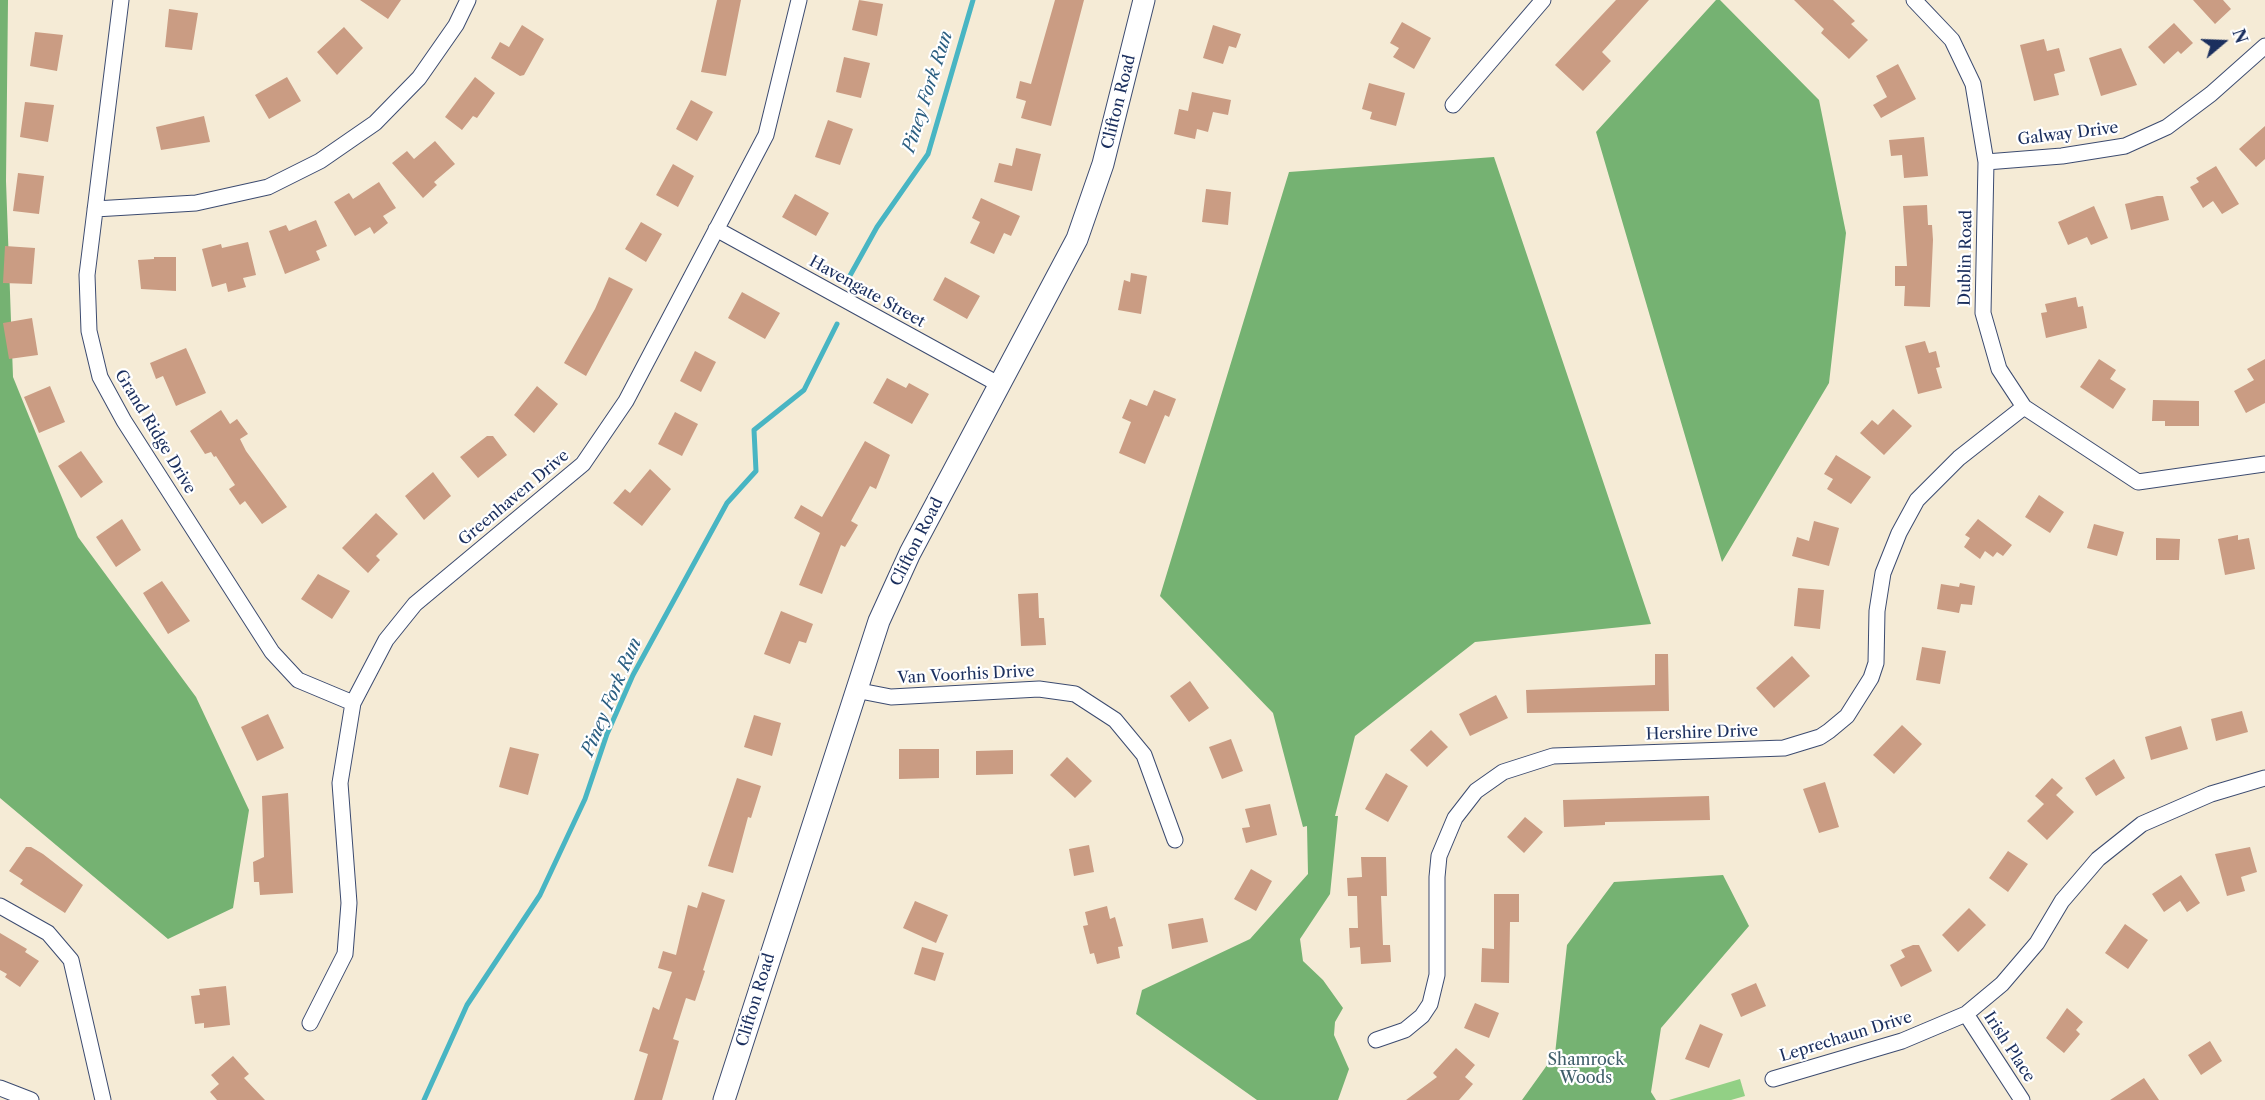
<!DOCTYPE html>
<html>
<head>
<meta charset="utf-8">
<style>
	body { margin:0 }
	#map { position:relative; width:2265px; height:1100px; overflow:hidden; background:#f5ebd6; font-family:"Libre Caslon Text",serif }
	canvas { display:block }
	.north { position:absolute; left:2193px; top:12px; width:60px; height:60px; -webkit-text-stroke:4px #fff; paint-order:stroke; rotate:71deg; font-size:16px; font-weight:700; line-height:24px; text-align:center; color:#1b2f5e }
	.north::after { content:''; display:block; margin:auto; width:21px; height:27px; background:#1b2f5e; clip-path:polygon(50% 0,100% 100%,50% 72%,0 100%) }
</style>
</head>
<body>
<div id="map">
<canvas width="2265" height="1100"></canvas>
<div class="north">N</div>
</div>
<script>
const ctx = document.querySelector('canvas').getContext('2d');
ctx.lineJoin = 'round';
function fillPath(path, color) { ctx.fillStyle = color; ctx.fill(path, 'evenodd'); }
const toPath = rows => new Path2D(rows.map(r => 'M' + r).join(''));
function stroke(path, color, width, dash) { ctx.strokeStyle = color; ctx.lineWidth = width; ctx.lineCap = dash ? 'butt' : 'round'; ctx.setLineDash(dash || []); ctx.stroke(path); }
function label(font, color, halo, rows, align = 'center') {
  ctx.font = font + ' "Libre Caslon Text",serif'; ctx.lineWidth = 4.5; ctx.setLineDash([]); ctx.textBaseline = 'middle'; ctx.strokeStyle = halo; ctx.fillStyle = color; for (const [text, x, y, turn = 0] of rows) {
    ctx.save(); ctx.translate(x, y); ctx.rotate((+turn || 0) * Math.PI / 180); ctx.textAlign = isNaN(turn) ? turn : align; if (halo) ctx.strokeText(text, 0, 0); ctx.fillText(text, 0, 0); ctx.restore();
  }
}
fillPath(toPath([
	[1740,1079,1745,1096,1731,1100,1669,1100]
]), '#92d085');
fillPath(toPath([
	[0,0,8,0,6,181,13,377,78,537,196,697,249,810,233,908,168,939,0,798],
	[1716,0,1720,0,1819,100,1846,233,1829,383,1722,562,1596,132],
	[1494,157,1651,624,1475,642,1355,736,1335,816,1338,816,1330,894,1300,939,1303,961,1323,980,1343,1008,1335,1022,1334,1035,1349,1069,1338,1100,1257,1100,1136,1014,1142,990,1250,939,1308,874,1307,826,1303,827,1273,713,1160,596,1289,172],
	[1723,875,1749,926,1661,1028,1651,1092,1656,1100,1522,1100,1555,1054,1567,945,1614,882]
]), '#75b272');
stroke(toPath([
	[847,281,877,227,928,154,973,0],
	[424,1100,467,1005,540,895,585,799,607,734,633,675,727,503,756,471,754,430,804,390,837,324]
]), '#48b5c3', 5);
fillPath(toPath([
	[360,0,401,0,388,19],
	[717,0,741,0,726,76,701,72],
	[859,0,883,4,877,36,852,30],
	[1055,0,1084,0,1051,126,1021,118,1026,101,1016,98,1020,81,1031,84],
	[1616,0,1649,0,1602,52,1611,61,1583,91,1555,65],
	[1794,0,1833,0,1855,21,1851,24,1868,40,1849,59,1821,33,1824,29],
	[2193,0,2223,0,2231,9,2215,24],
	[169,9,198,13,192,50,165,47],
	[1402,22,1431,38,1414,69,1393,57,1399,48,1390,43],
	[2174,23,2193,43,2181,54,2178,51,2164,64,2148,47],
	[522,25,544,39,524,75,520,76,491,58,500,42,509,47],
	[1213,25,1241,34,1236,48,1229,46,1223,64,1203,58],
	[344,27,363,48,337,75,317,52],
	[35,32,63,35,57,71,30,66],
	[2044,39,2047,51,2059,48,2065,71,2054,74,2059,95,2034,101,2020,45],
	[2121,48,2137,85,2101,96,2089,58],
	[844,57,870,63,861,98,836,92],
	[1898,64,1916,99,1881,118,1873,105,1887,97,1876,76],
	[287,77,301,101,269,119,255,95],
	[475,77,495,93,477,118,473,116,462,130,445,117],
	[1369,83,1405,93,1396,126,1370,119,1372,112,1362,109],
	[1192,92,1231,100,1228,115,1213,112,1208,132,1197,129,1195,139,1174,134,1179,109,1188,111],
	[691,100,713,112,697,141,676,129],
	[25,102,54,105,48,142,20,137],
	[204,116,210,142,161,150,156,127],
	[828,120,853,129,840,165,815,157],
	[2265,126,2265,159,2256,167,2239,149],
	[1924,137,1928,176,1904,178,1902,155,1891,156,1889,140],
	[435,141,455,164,434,182,437,185,423,198,392,163,407,151,414,159],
	[1016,148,1041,154,1032,191,994,182,999,163,1012,166],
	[673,164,694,176,678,207,656,195],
	[2216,166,2239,204,2222,214,2213,201,2203,208,2190,187,2199,182,2196,178],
	[18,173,44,176,39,214,13,211],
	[379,182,396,208,383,216,388,223,374,234,370,227,355,236,334,202,349,193,353,199],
	[1206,189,1231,192,1228,225,1202,222],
	[795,194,829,213,816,236,782,217],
	[2157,196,2163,196,2169,220,2131,230,2125,204],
	[981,198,1020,216,1011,236,1004,233,994,254,970,243,980,222,972,218],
	[1927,205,1928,225,1932,225,1933,240,1930,307,1904,306,1905,286,1895,286,1895,266,1907,266,1903,206],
	[2094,206,2108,238,2091,245,2087,237,2068,245,2058,222],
	[316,220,327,246,316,251,320,260,285,274,269,231,286,225,289,231],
	[641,222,662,234,646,262,625,249],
	[248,242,256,275,243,278,246,287,228,292,226,283,212,287,202,249,221,244,222,248],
	[5,246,35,248,32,284,3,283],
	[154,257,176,257,176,291,141,289,138,260,154,259],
	[1131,273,1147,276,1141,314,1118,310,1124,280,1130,282],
	[609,277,633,289,586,376,564,363,595,309],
	[945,277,980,296,967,319,933,300],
	[742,292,780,313,765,339,728,318],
	[2076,297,2078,307,2083,306,2087,328,2046,338,2041,313,2047,312,2045,304],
	[32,318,38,355,9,359,3,323],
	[1925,341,1929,353,1936,351,1940,367,1936,368,1942,388,1918,394,1905,346],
	[186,348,206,393,176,406,163,376,156,379,150,363],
	[695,351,716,362,701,392,680,381],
	[2099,359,2116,370,2110,379,2126,389,2113,409,2080,387],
	[2265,359,2265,403,2246,413,2234,391,2254,380,2247,369],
	[887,378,906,388,909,383,929,394,912,424,873,403],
	[50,386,65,422,39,433,24,397],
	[537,386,558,404,534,433,514,415],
	[1154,390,1176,399,1169,417,1165,415,1145,464,1119,453,1131,422,1122,418,1130,399,1147,406],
	[2153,400,2199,401,2199,426,2165,426,2165,421,2152,421],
	[1893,409,1912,426,1884,455,1860,433,1872,420,1878,425],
	[221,410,230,424,237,419,248,434,240,439,246,451,287,507,262,524,245,501,240,505,229,489,235,485,216,456,214,457,211,452,205,454,190,431],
	[675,412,698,424,682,456,658,444],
	[487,436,493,436,507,455,478,478,460,457],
	[865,441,890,455,876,489,870,486,851,521,858,525,845,547,841,545,822,594,799,585,820,533,794,518,801,505,822,517],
	[81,451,103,482,81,498,58,466],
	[1836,455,1871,477,1851,504,1827,489,1833,479,1824,474],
	[650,469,671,489,642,526,613,503,625,489,630,493],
	[433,472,451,496,424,520,405,496],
	[2039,495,2064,512,2050,533,2025,517],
	[376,513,398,534,376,556,380,560,368,573,342,548],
	[122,519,141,550,116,567,96,537],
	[1978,519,2012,545,2003,556,1997,552,1993,557,1985,551,1980,559,1964,547,1970,538,1965,535],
	[1814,521,1839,528,1829,566,1792,556,1797,537,1809,541],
	[2094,524,2124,532,2117,556,2087,548],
	[2238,535,2238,540,2249,538,2255,569,2225,575,2218,539],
	[2156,538,2180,539,2179,560,2156,560],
	[318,574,350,591,332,619,301,599],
	[162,581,190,621,168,634,143,593],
	[1960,583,1975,586,1972,605,1961,604,1959,613,1937,609,1941,584,1959,587],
	[1798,588,1824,590,1820,629,1794,626],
	[1038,593,1039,618,1044,618,1046,645,1021,646,1018,594],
	[781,611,813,624,806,643,799,641,790,664,764,654],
	[1922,647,1946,651,1940,684,1916,680],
	[1655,654,1668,654,1669,711,1527,713,1526,690,1655,685],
	[1792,656,1810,676,1774,708,1756,688],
	[1190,681,1209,708,1189,722,1170,696],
	[1496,695,1508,718,1470,736,1459,714],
	[2242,711,2248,732,2216,741,2211,719],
	[268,714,284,748,257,761,241,727],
	[754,715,781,723,772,756,744,747],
	[1902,725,1922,744,1894,774,1873,755],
	[2181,726,2188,749,2151,760,2145,737],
	[1431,730,1448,747,1427,767,1410,750],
	[1231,739,1243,771,1222,779,1209,747],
	[510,747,539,754,528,795,499,787],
	[899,749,939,749,939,778,899,779],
	[1013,750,1013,774,976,775,976,751],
	[1067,757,1092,781,1075,798,1050,775],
	[2114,759,2125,778,2096,796,2085,778],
	[1386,773,1408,786,1388,822,1365,809],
	[737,778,761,786,751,818,748,817,733,873,708,866],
	[2052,778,2063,788,2056,795,2074,812,2047,840,2027,821,2044,804,2035,796],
	[1825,782,1839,827,1819,833,1803,789],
	[288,793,293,893,260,895,259,882,254,882,253,862,264,857,262,796],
	[1709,796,1710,820,1605,822,1605,825,1564,827,1563,800],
	[1270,804,1277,835,1246,843,1242,828,1250,827,1245,809],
	[1525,817,1543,832,1524,853,1507,837],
	[1089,845,1094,872,1074,876,1069,849],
	[26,847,31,847,43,854,83,885,65,913,20,884,23,880,9,871],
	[2250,847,2257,872,2241,877,2245,891,2227,896,2215,854],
	[2008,851,2028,864,2008,892,1989,878],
	[1361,857,1386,857,1387,896,1381,896,1383,945,1390,945,1391,962,1361,964,1360,947,1350,948,1349,928,1358,928,1357,896,1348,896,1347,878,1362,877],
	[1251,869,1272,881,1256,911,1234,899],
	[2181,875,2200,903,2187,912,2180,901,2164,912,2152,894],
	[702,892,725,900,703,970,705,971,695,1001,686,998,673,1039,679,1041,662,1100,634,1100,648,1054,639,1051,653,1007,659,1010,672,972,658,968,663,951,676,955,688,905,697,908],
	[1494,894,1519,894,1519,922,1510,922,1509,983,1481,982,1482,948,1494,949],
	[915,901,948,915,936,943,903,928],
	[1107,906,1110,919,1115,917,1123,946,1118,947,1120,958,1097,964,1094,953,1090,954,1083,926,1088,925,1085,912],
	[1969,908,1986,925,1958,952,1942,935],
	[1203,918,1208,942,1172,949,1168,924],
	[2125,924,2148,940,2128,969,2105,953],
	[0,933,27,949,25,952,39,961,20,987,5,977,7,974,0,970],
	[1913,945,1919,945,1932,971,1901,987,1890,965,1905,957,1901,950],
	[922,947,944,953,935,981,914,974],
	[1756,983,1766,1006,1741,1017,1731,994],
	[226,986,230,1025,204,1028,204,1023,195,1024,191,996,200,995,199,989],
	[1475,1003,1499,1013,1489,1038,1464,1028],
	[2067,1008,2083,1022,2076,1030,2080,1034,2064,1053,2046,1038],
	[1700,1024,1723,1034,1709,1068,1685,1059],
	[2210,1041,2222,1061,2201,1075,2188,1055],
	[1456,1048,1475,1065,1465,1077,1473,1084,1459,1100,1406,1100,1437,1077,1433,1073],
	[233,1056,249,1074,244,1078,265,1100,217,1100,210,1092,219,1084,211,1075],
	[2144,1078,2159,1100,2110,1100]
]), '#ca9c83');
const street = toPath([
	[121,0,87,275,89,331,100,377,124,421,272,652,298,680,353,703],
	[1914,0,1952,40,1973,84,1986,162,1983,313,1999,369,2024,407,2138,482,2265,464],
	[1453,105,1543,0],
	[1986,162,2062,156,2125,146,2167,127,2211,94,2265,46],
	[95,209,196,203,268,187,320,161,375,123,419,78,456,25,468,0],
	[716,229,1000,385],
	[855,690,891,697,1039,689,1075,694,1115,720,1144,755,1175,840],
	[0,906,48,933,71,960,103,1100],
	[1966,1014,2022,1100],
	[310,1023,345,954,349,903,340,783,353,703,386,640,415,604,583,464,626,401,766,135,799,0],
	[1376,1040,1405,1030,1422,1016,1430,1004,1437,975,1437,877,1439,856,1455,818,1476,791,1503,772,1553,756,1784,748,1820,737,1829,731,1847,716,1871,678,1876,663,1877,611,1883,573,1899,533,1917,500,1959,458,2024,407],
	[1773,1079,1902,1041,1966,1014,2002,984,2037,943,2062,901,2098,859,2142,824,2211,794,2265,778],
	[0,1088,31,1100]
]);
const secondary = toPath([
	[724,1100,879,621,910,553,1077,239,1103,164,1144,0]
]);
stroke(street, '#3c4b70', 17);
stroke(secondary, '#3c4b70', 23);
stroke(street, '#fff', 15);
stroke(secondary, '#fff', 21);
label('16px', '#1b2f5e', '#fff', [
	["Clifton Road",1119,102,-76],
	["Galway Drive",2068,134,-7],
	["Dublin Road",1966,258,-89],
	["Havengate Street",867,292,29],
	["Grand Ridge Drive",155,432,59],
	["Greenhaven Drive",514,498,-40],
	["Clifton Road",917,542,-63],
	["Van Voorhis Drive",966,675,-3],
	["Hershire Drive",1702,733,-2],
	["Clifton Road",756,1000,-73],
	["Leprechaun Drive",1846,1037,-17],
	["Irish Place",2009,1047,57]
]);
label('16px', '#3f5f6a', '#fff', [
	["Shamrock",1586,1060],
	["Woods",1586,1078]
]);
label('italic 18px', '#2b5e81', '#fff', [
	["Piney Fork Run",928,92,-72],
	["Piney Fork Run",612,697,-67]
]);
</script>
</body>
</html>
